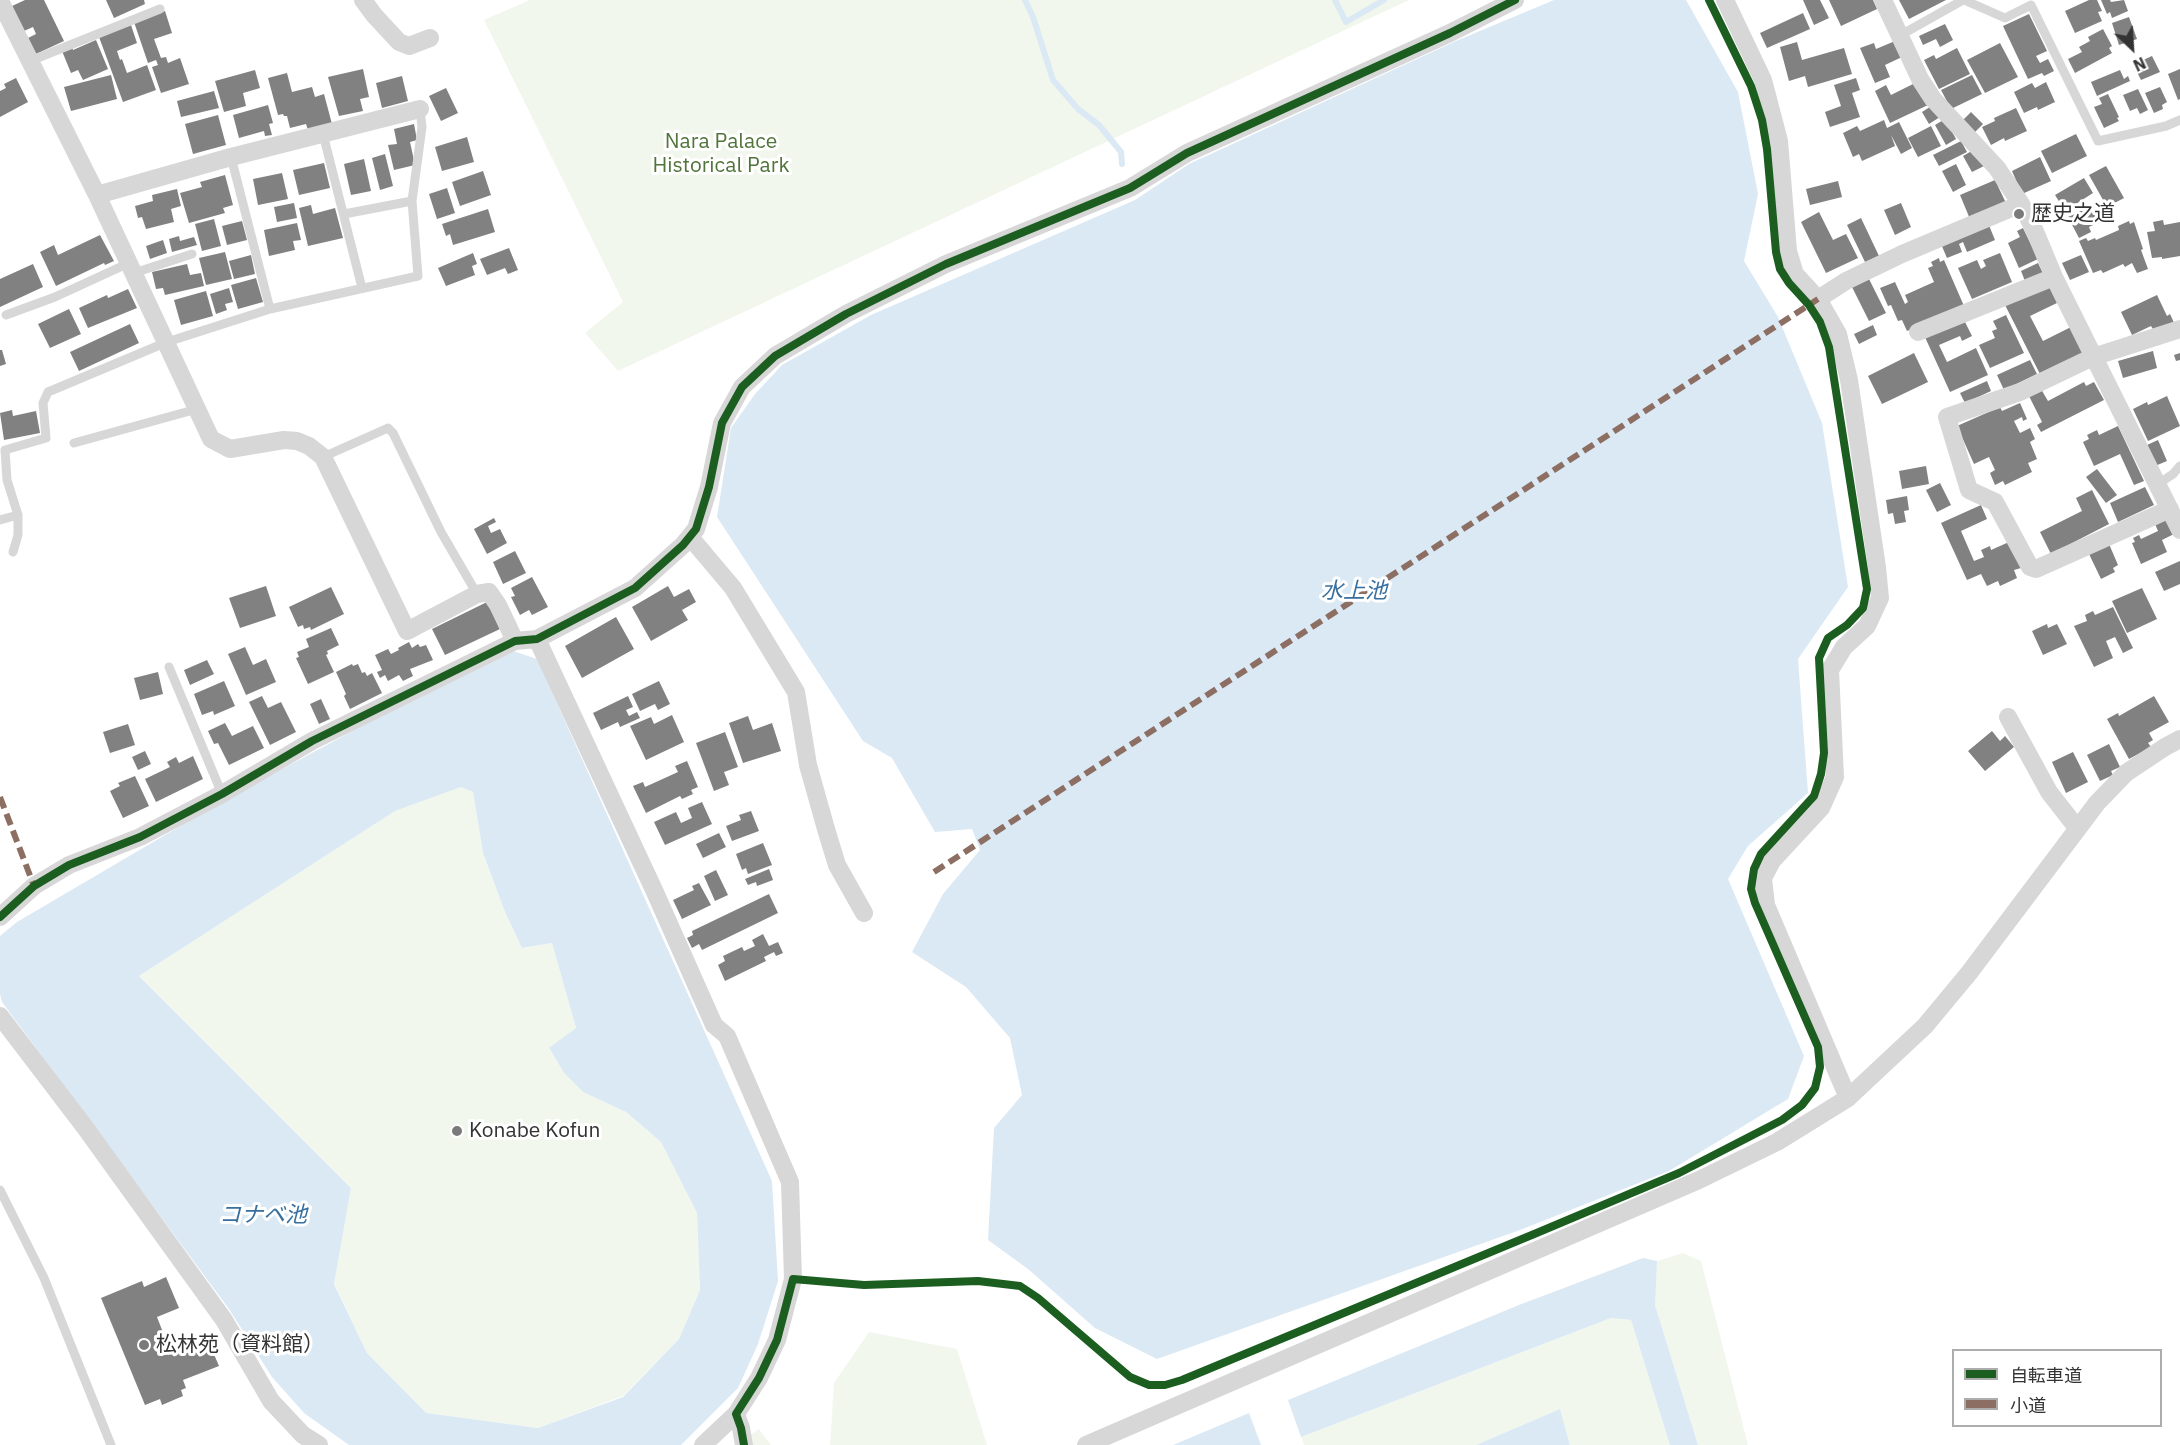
<!DOCTYPE html>
<html>
<head>
<meta charset="utf-8">
<style>
	body { margin:0 }
	#map { position:relative; width:2180px; height:1445px; overflow:hidden; background:#fff; font-family:"IBM Plex Sans","Noto Sans JP",sans-serif }
	canvas { display:block }
	.legend { position:absolute; left:1952px; top:1349px; width:210px; height:78px; box-sizing:border-box; background:#fff; border:2px solid #adadad; margin:0; padding:8px 10px; list-style:none; font-size:18px; color:#333 }
	.legend li { display:flex; align-items:center; gap:12px; height:30px }
	.legend b { width:30px; border:2px solid #adadad }
	.north { position:absolute; left:2102px; top:18px; width:60px; height:60px; -webkit-text-stroke:4px #fff; paint-order:stroke; rotate:155deg; font-size:16px; font-weight:700; line-height:24px; text-align:center; color:#333 }
	.north::after { content:''; display:block; margin:auto; width:21px; height:27px; background:#333; clip-path:polygon(50% 0,100% 100%,50% 72%,0 100%) }
</style>
</head>
<body>
<div id="map">
<canvas width="2180" height="1445"></canvas>
<ul class="legend">
<li><b style="height:8px;background:#1b5e20"></b>自転車道</li>
<li><b style="height:8px;background:#8d6e63"></b>小道</li>
</ul>
<div class="north">N</div>
</div>
<script>
const ctx = document.querySelector('canvas').getContext('2d');
ctx.lineJoin = 'round';
function fillPath(path, color) { ctx.fillStyle = color; ctx.fill(path, 'evenodd'); }
const toPath = rows => new Path2D(rows.map(r => 'M' + r).join(''));
function stroke(path, color, width, dash) { ctx.strokeStyle = color; ctx.lineWidth = width; ctx.lineCap = dash ? 'butt' : 'round'; ctx.setLineDash(dash || []); ctx.stroke(path); }
function label(font, color, halo, rows, align = 'center') {
  ctx.font = font + ' "IBM Plex Sans","Noto Sans JP",sans-serif'; ctx.lineWidth = 6; ctx.setLineDash([]); ctx.textBaseline = 'middle'; ctx.strokeStyle = halo; ctx.fillStyle = color; for (const [text, x, y, turn = 0] of rows) {
    ctx.save(); ctx.translate(x, y); ctx.rotate((+turn || 0) * Math.PI / 180); ctx.textAlign = isNaN(turn) ? turn : align; if (halo) ctx.strokeText(text, 0, 0); ctx.fillText(text, 0, 0); ctx.restore();
  }
}
fillPath(toPath([
	[530,0,1409,0,618,371,585,333,623,302,484,20],
	[461,787,473,792,483,853,505,912,522,948,552,943,576,1028,549,1049,564,1073,583,1092,626,1112,661,1142,697,1213,700,1290,679,1339,623,1396,538,1428,425,1413,367,1353,334,1283,351,1188,139,976,395,811],
	[1683,1253,1701,1261,1748,1445,1698,1445,1653,1299,1657,1261],
	[1611,1318,1631,1320,1670,1445,1570,1445,1560,1409,1476,1445,1304,1445,1301,1437],
	[869,1332,957,1349,987,1445,830,1445,834,1383],
	[759,1429,771,1445,735,1445]
]), '#f2f7ee');
fillPath(toPath([
	[1554,0,1686,0,1738,92,1758,194,1744,261,1778,317,1822,423,1848,587,1798,659,1808,793,1748,846,1728,879,1804,1056,1788,1099,1669,1171,1520,1230,1157,1359,1095,1328,1028,1269,988,1240,994,1128,1022,1095,1010,1038,966,987,912,952,943,894,980,850,972,829,935,832,892,758,863,741,717,517,731,428,755,394,782,365,871,315,1135,200,1189,164,1456,41],
	[510,650,537,659,772,1181,778,1281,758,1344,738,1388,681,1445,349,1445,304,1413,272,1377,229,1309,2,1002,0,994,0,936,17,922,223,801,397,707],
	[461,787,473,792,483,853,505,912,522,948,552,943,576,1028,549,1048,564,1073,583,1092,626,1112,661,1142,697,1213,700,1290,679,1339,623,1397,538,1428,426,1413,367,1353,334,1284,351,1188,139,976,395,811],
	[1643,1258,1657,1261,1655,1305,1698,1445,1670,1445,1631,1320,1611,1318,1301,1437,1288,1400,1519,1305],
	[1560,1409,1570,1445,1476,1445],
	[1249,1413,1261,1445,1173,1445]
]), '#dbe9f5');
stroke(toPath([
	[1025,0,1033,17,1053,80,1078,109,1099,125,1121,152,1122,164],
	[1335,0,1346,22,1384,0]
]), '#dbe9f5', 6);
fillPath(toPath([
	[25,0,44,0,64,41,36,54,28,38,36,34,33,27,24,31,12,6],
	[106,0,144,0,145,4,114,18],
	[1803,0,1820,0,1829,18,1814,25],
	[1829,0,1873,0,1877,9,1841,26],
	[1899,0,1946,0,1909,19],
	[2089,0,2097,0,2102,11,2098,12,2102,21,2075,33,2065,11],
	[2101,0,2110,0,2111,2,2124,0,2128,11,2112,18,2110,12,2107,14],
	[165,11,172,33,154,39,161,58,166,57,168,63,180,58,189,84,161,93,152,67,158,65,156,60,148,63,134,22],
	[1803,13,1810,29,1767,48,1760,33],
	[2029,14,2047,51,2036,56,2040,63,2048,59,2054,71,2044,76,2042,73,2028,79,2003,26],
	[2129,17,2137,39,2119,45,2112,23],
	[1945,24,1953,40,1940,47,1936,39,1923,45,1919,36],
	[131,25,137,43,117,51,120,60,122,59,127,73,147,65,156,90,123,102,99,37],
	[2103,29,2112,46,2109,48,2112,53,2075,73,2068,59,2082,52,2079,47,2090,41,2088,37],
	[96,40,108,69,83,80,78,70,71,73,62,51,72,47,73,50],
	[1895,41,1902,57,1885,65,1890,77,1875,83,1860,48,1874,43,1876,49],
	[1797,42,1802,60,1844,48,1852,74,1808,87,1805,76,1789,81,1780,47],
	[2000,43,2018,77,1985,93,1967,60],
	[1957,48,1970,74,1939,89,1924,60,1934,55,1936,59],
	[2152,56,2160,72,2141,80,2136,70,2143,67,2141,61],
	[363,69,369,97,360,99,363,111,339,116,328,77],
	[2180,69,2180,99,2178,100,2168,74],
	[255,70,260,88,243,93,246,106,224,112,215,81],
	[2120,70,2124,79,2128,76,2130,81,2097,96,2091,82],
	[287,73,292,92,312,87,315,97,324,94,332,124,308,130,306,124,290,128,287,116,284,116,283,114,278,115,268,78],
	[111,75,117,99,71,111,64,87],
	[1972,75,1982,94,1951,109,1941,90],
	[402,76,408,101,382,108,376,83],
	[16,78,28,102,0,117,0,91,6,88,4,84],
	[1856,78,1860,90,1852,93,1860,117,1830,127,1825,112,1841,106,1834,85],
	[1917,82,1928,105,1890,123,1875,91,1886,85,1891,95],
	[2046,82,2055,102,2038,110,2037,107,2024,113,2014,92,2032,83,2035,88],
	[2160,87,2167,102,2162,105,2163,109,2154,113,2145,93],
	[446,88,458,113,441,121,429,96],
	[2138,89,2148,110,2140,114,2137,108,2130,111,2123,95],
	[214,91,219,108,181,117,177,101],
	[2108,94,2119,117,2117,118,2119,121,2104,128,2094,107,2102,104,2099,98],
	[268,105,273,123,269,124,272,135,265,136,264,131,239,138,233,115],
	[1933,105,1940,117,1929,124,1922,112],
	[2016,108,2027,131,2005,141,2004,138,1991,145,1982,127,1995,121,1994,118],
	[1971,112,1983,124,1974,133,1962,121],
	[218,115,226,145,193,154,185,124],
	[1945,119,1956,139,1946,145,1935,125],
	[1884,120,1887,128,1899,122,1912,148,1901,154,1891,135,1895,146,1862,161,1859,154,1853,157,1843,133,1857,126,1860,131],
	[414,124,417,140,410,142,415,165,394,170,388,145,397,144,394,129],
	[1931,126,1941,146,1918,157,1908,138],
	[2076,134,2087,156,2052,173,2041,151],
	[467,137,474,162,442,171,435,147],
	[1961,141,1967,152,1939,166,1933,155],
	[1975,149,1984,166,1972,172,1963,156],
	[385,154,393,186,380,190,372,158],
	[2040,157,2051,181,2022,194,2012,171],
	[364,159,371,191,351,195,344,164],
	[324,163,330,188,299,195,293,170],
	[1956,164,1966,185,1953,192,1942,171],
	[2106,166,2124,198,2107,207,2089,175],
	[483,171,491,195,460,206,452,182],
	[282,173,288,199,258,205,253,179],
	[225,175,233,205,223,208,225,213,189,223,180,193,202,187,200,182],
	[2084,178,2093,193,2065,211,2055,195],
	[1995,180,2006,203,1970,219,1960,195],
	[1838,181,1842,197,1810,205,1806,189],
	[447,188,455,213,437,219,429,194],
	[177,189,181,206,171,209,174,222,146,229,142,217,138,218,135,206,153,201,152,195],
	[2100,201,2109,217,2089,227,2091,232,2079,238,2068,217],
	[294,203,297,218,277,222,274,207],
	[1901,203,1911,227,1895,235,1884,210],
	[311,205,313,214,335,208,343,238,308,246,299,208],
	[488,209,495,232,453,245,450,234,446,236,442,224],
	[1819,212,1833,240,1846,234,1858,258,1826,273,1801,222],
	[1861,218,1879,256,1865,262,1847,225],
	[214,219,221,246,202,251,195,224],
	[2163,220,2164,225,2180,222,2180,256,2162,259,2162,257,2152,258,2147,232,2155,231,2153,222],
	[242,221,247,240,227,245,222,226],
	[2129,221,2130,224,2134,222,2143,249,2141,250,2148,269,2137,273,2132,263,2125,267,2123,264,2103,273,2101,270,2093,273,2079,241,2086,238,2088,241,2095,238,2096,240,2119,230,2118,226],
	[297,223,301,240,293,241,295,250,269,256,264,230],
	[1988,223,1995,240,1967,252,1963,242,1959,244,1962,252,1947,258,1941,244],
	[2023,228,2038,259,2019,268,2008,243,2020,237,2017,231],
	[100,235,114,261,105,265,104,263,56,286,40,252,54,245,58,255],
	[179,236,180,241,194,237,197,245,172,252,169,239],
	[163,240,167,253,150,259,146,246],
	[509,248,518,270,508,274,505,268,487,275,480,259],
	[225,252,232,279,206,285,199,258],
	[473,253,477,264,472,266,475,275,446,286,438,268],
	[2000,253,2012,282,1972,299,1958,268,1977,260,1981,269,1986,266,1983,260],
	[251,255,255,274,234,279,229,261],
	[2081,255,2089,272,2070,280,2062,263],
	[1939,258,1940,262,1944,260,1964,306,1907,331,1902,320,1898,321,1891,305,1888,306,1880,288,1895,282,1905,304,1908,302,1905,295,1934,282,1928,268,1933,266,1931,262],
	[2038,263,2043,273,2025,281,2021,271],
	[33,264,43,287,0,307,0,279],
	[187,264,190,275,201,273,204,286,165,295,163,288,156,289,152,272],
	[256,278,263,302,238,309,231,285],
	[1869,279,1886,313,1869,321,1852,287],
	[2048,284,2057,303,2030,316,2043,341,2071,327,2084,354,2041,376,2005,305],
	[229,288,233,302,225,304,227,310,216,314,210,294],
	[128,289,137,308,88,328,79,308,107,295,108,298],
	[206,291,213,316,181,325,174,300],
	[2157,295,2167,316,2170,314,2175,325,2156,334,2151,326,2132,335,2121,312],
	[69,309,81,334,50,348,38,324],
	[2006,315,2024,353,1990,368,1979,345,1995,338,1992,331,1997,329,1993,321],
	[1963,318,1972,336,1962,341,1960,336,1939,345,1947,362,1976,348,1988,375,1950,392,1924,335],
	[130,324,139,343,79,371,70,352],
	[1873,325,1877,335,1859,344,1854,334],
	[0,350,2,350,6,364,0,366],
	[2153,351,2157,368,2123,378,2118,361],
	[1914,353,1928,382,1882,404,1868,376],
	[2180,353,2180,360,2176,361,2174,355],
	[2030,360,2037,374,2004,390,1997,375],
	[1987,381,1991,391,1965,403,1960,393],
	[2084,382,2086,386,2094,382,2104,400,2041,432,2037,425,2042,422,2029,396,2041,389,2048,401],
	[2167,396,2180,426,2148,441,2133,409,2147,402,2148,405],
	[2020,403,2027,419,2023,421,2022,417,2014,421,2020,433,2030,428,2035,439,2030,442,2037,459,2028,463,2032,472,2005,485,2003,481,1995,485,1990,473,1995,470,1989,457,1974,464,1957,426,2000,407,2002,411],
	[12,410,13,416,36,411,40,433,4,440,0,413],
	[2118,426,2144,481,2134,485,2120,454,2094,466,2083,442,2089,439,2087,435,2097,430,2099,435],
	[2158,440,2167,461,2155,466,2147,445],
	[1926,466,1929,484,1902,489,1899,471],
	[2097,469,2117,495,2106,503,2086,477],
	[1940,483,1951,505,1937,512,1926,490],
	[2145,487,2154,505,2118,522,2110,503],
	[2092,490,2109,524,2051,554,2040,532,2082,511,2076,498],
	[1907,496,1909,510,1904,511,1906,522,1895,524,1893,513,1888,514,1886,500],
	[1981,505,1987,519,1961,531,1974,561,1984,557,1981,550,1990,546,1991,550,2009,542,2021,568,2014,570,2017,578,2000,586,1998,581,1987,586,1981,574,1967,580,1941,523],
	[494,518,496,522,488,526,491,533,500,529,507,543,487,554,474,529],
	[2167,519,2174,534,2162,540,2167,552,2141,564,2132,543,2135,542,2133,538,2139,535,2141,539,2158,531,2155,524],
	[2109,544,2118,565,2113,568,2115,572,2101,579,2089,554],
	[515,551,526,573,503,584,493,562],
	[2180,561,2180,584,2164,591,2155,572],
	[532,577,548,607,532,615,529,610,520,615,511,597,515,596,511,588],
	[266,586,276,616,240,628,229,598],
	[668,586,674,597,689,589,696,602,682,610,688,620,651,641,632,607],
	[331,587,344,614,311,630,310,627,304,629,303,625,298,627,289,607],
	[2142,588,2157,619,2127,633,2112,601],
	[487,602,500,629,445,655,432,629],
	[2113,607,2133,648,2123,653,2115,637,2106,641,2113,658,2094,667,2074,626,2087,621,2085,615,2093,611,2095,615],
	[616,617,634,649,582,678,565,646],
	[2047,624,2048,628,2057,624,2067,644,2043,655,2032,631],
	[331,628,339,645,327,651,328,654,326,655,334,672,308,684,296,658,299,657,297,652,309,647,306,639],
	[409,642,412,648,418,644,420,647,426,645,433,660,410,669,413,676,403,681,399,675,388,681,385,675,380,678,377,672,382,670,375,655,388,649,391,654,399,650,398,648],
	[245,647,253,665,266,659,276,682,246,695,228,654],
	[207,660,214,674,190,685,184,670],
	[352,664,353,666,358,664,362,673,365,672,367,676,372,673,382,693,350,709,344,696,346,694,336,672],
	[158,672,163,694,140,700,134,678],
	[224,681,235,706,214,715,213,711,202,715,194,694],
	[659,681,670,704,658,710,655,704,640,711,632,694],
	[262,696,268,708,281,702,296,732,270,745,249,702],
	[628,696,633,707,626,710,629,716,637,712,640,718,620,727,618,722,601,730,593,713],
	[2154,696,2169,722,2149,733,2153,740,2148,743,2151,747,2129,759,2107,719,2118,713,2119,716],
	[321,699,330,719,319,724,310,704],
	[672,715,684,742,646,760,630,726,651,717,654,724],
	[748,716,753,730,772,723,781,751,743,763,729,723],
	[225,723,232,736,253,726,264,748,229,765,218,743,214,744,208,731],
	[128,724,135,745,110,753,103,732],
	[1992,731,2000,741,2005,736,2014,747,1985,771,1968,751],
	[725,732,738,767,724,772,729,785,714,791,696,743],
	[2109,744,2120,767,2111,771,2113,775,2100,781,2087,755],
	[145,751,151,764,138,770,132,757],
	[2073,752,2088,782,2066,793,2052,762],
	[193,756,203,779,156,802,145,779,170,767,167,762,176,757,179,763],
	[687,761,698,787,691,790,693,794,682,799,680,796,646,813,633,786,643,782,645,787,678,772,675,766],
	[135,776,149,806,123,818,110,791,120,786,118,783],
	[702,802,712,824,665,845,654,822,676,812,681,823,692,818,688,808],
	[751,811,759,831,732,841,726,826,741,820,739,815],
	[719,833,726,847,703,858,696,844],
	[763,843,772,865,748,874,746,868,742,870,736,854],
	[769,869,773,880,757,886,756,882,748,885,745,879],
	[716,870,728,895,715,901,704,876],
	[699,883,711,905,682,919,673,900,694,890,692,886],
	[769,894,778,913,702,950,699,944,692,948,687,938,693,935,692,931],
	[763,934,769,946,778,942,783,953,776,956,774,952,764,957,766,961,725,981,718,965,725,961,723,956,742,947,744,951,755,946,752,940],
	[166,1277,179,1308,157,1317,171,1353,207,1338,219,1366,183,1380,186,1388,181,1390,183,1396,162,1405,160,1399,145,1405,101,1298,142,1281,144,1287]
]), '#818181');
stroke(toPath([
	[1964,0,2005,18,2031,5,2098,141,2166,126,2180,120],
	[1899,36,1963,0],
	[30,61,160,9],
	[323,134,362,288],
	[231,157,270,309],
	[344,214,412,201],
	[134,273,192,254],
	[6,315,55,297,129,263],
	[74,443,197,409],
	[323,457,388,428,393,433,441,532,477,594],
	[2158,484,2173,474,2180,466],
	[0,520,18,515],
	[13,552,18,535,18,515,7,480,5,450,46,438,43,403,48,392,167,342,270,309,418,276,412,201,422,127,420,109],
	[169,667,222,794],
	[0,1190,44,1278,111,1445]
]), '#d7d7d7', 9);
stroke(toPath([
	[363,0,374,15,399,42,409,46,430,38],
	[1725,0,1763,80,1779,141,1788,251,1795,274,1818,299,1838,334,1849,380,1877,567,1880,598,1867,626,1844,647,1830,670,1835,777,1821,808,1772,861,1763,878,1766,905,1848,1098],
	[1883,0,1920,79,1933,99,1997,168,2021,204,2034,229,2054,277,2180,530],
	[0,1,97,195,211,439,230,449,284,440,297,441,309,446,323,457,407,631,477,594,489,592,498,605,515,641],
	[97,195,231,157,420,109],
	[1818,299,1846,281,1902,254,2021,204],
	[1918,332,2054,277],
	[2170,509,2036,569,2030,567,1995,502,1969,490,1947,417,2020,392,2093,357,2180,329],
	[690,537,733,588,796,692,808,765,826,829,837,865,864,913],
	[537,639,654,890,714,1025,727,1036,790,1182,793,1279,777,1340,759,1378,736,1414,703,1445],
	[2008,717,2049,792,2077,828],
	[0,917,34,886,69,865,140,837,222,794,312,741,515,641,537,639,635,588,683,545,696,529,709,487,722,423,742,387,775,356,846,314,946,264,1130,188,1187,153,1450,33,1515,0],
	[0,1016,84,1126,224,1320,271,1401,303,1435,319,1445],
	[736,1414,741,1428,744,1445],
	[1086,1445,1699,1180,1777,1142,1848,1098,1925,1026,1969,973,2097,803,2126,773,2165,747,2180,739]
]), '#d7d7d7', 18);
stroke(toPath([
	[0,797,34,886],
	[934,872,1818,299]
]), '#8d6e63', 6, [12, 6]);
stroke(toPath([
	[0,917,34,886,69,865,140,837,222,794,312,741,515,641,537,639,635,588,683,545,696,529,709,487,722,423,742,387,775,356,846,314,946,264,1130,188,1187,153,1450,33,1515,0],
	[744,1445,741,1428,736,1414,759,1378,777,1340,793,1279,864,1285,978,1281,1020,1286,1038,1298,1130,1377,1149,1385,1165,1385,1182,1380,1539,1232,1679,1173,1782,1120,1802,1105,1815,1088,1820,1067,1818,1047,1755,903,1751,889,1754,869,1761,854,1814,796,1821,774,1824,753,1819,658,1828,638,1847,625,1863,608,1867,589,1829,347,1820,322,1809,305,1789,283,1780,269,1776,252,1767,149,1762,120,1751,86,1709,0]
]), '#1b5e20', 8);
for (const [x, y, r, color] of [
	[2019,214,6,"#7a7a7a"],
	[457,1131,6,"#7a7a7a"],
	[144,1345,6,"#7a7a7a"]
]) { const dot = new Path2D(); dot.arc(x, y, r, 0, 2 * Math.PI); ctx.fillStyle = color; ctx.fill(dot); stroke(dot, '#fff', 2); }
label('21px', '#51743a', '#fff', [
	["Nara Palace",721,142],
	["Historical Park",721,166]
]);
label('21px', '#333', '#fff', [
	["歴史之道",2031,214],
	["Konabe Kofun",469,1131],
	["松林苑（資料館）",156,1345]
], 'left');
label('italic 22px', '#376f9e', '#fff', [
	["水上池",1354,592],
	["コナベ池",263,1216]
]);
</script>
</body>
</html>
